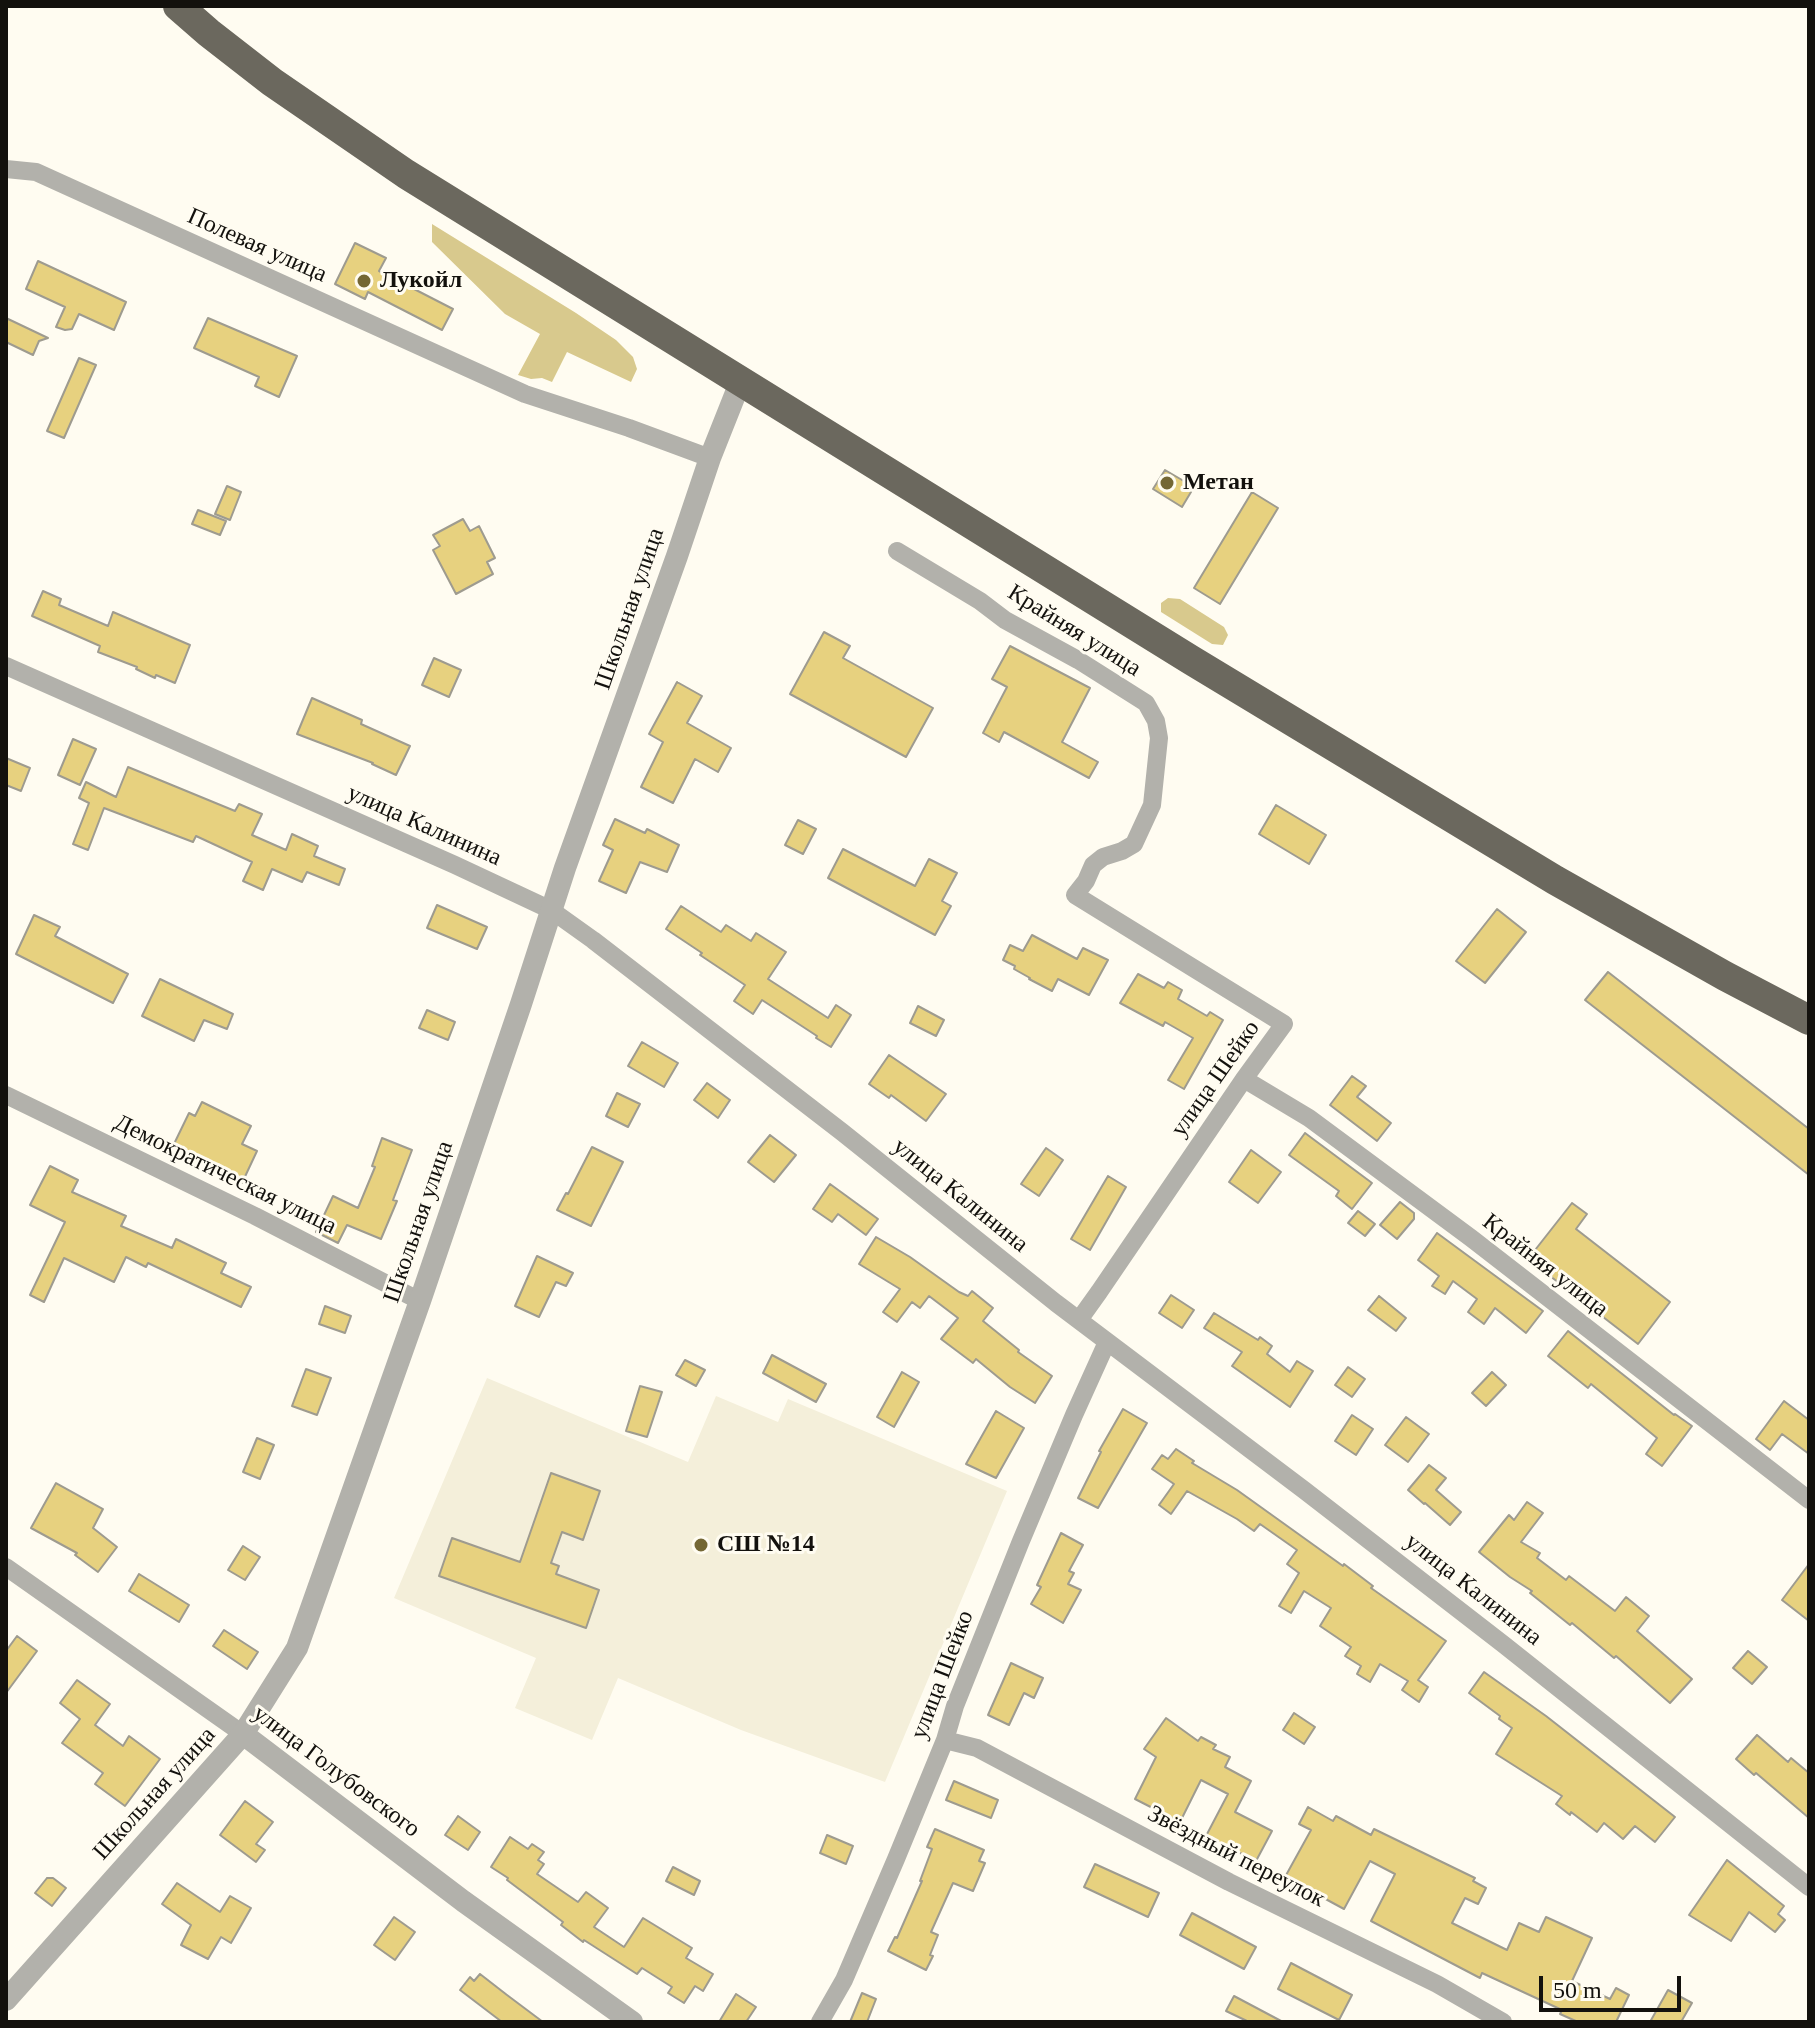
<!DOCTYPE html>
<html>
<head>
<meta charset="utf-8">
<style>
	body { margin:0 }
	#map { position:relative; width:1815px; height:2028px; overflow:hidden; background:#fffcf1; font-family:Georgia,serif }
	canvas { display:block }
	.frame { position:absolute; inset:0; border:8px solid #13110d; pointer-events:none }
	.scale { position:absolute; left:1539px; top:1976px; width:142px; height:36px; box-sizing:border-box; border:4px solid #13110d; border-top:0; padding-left:10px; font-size:24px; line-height:28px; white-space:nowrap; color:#13110d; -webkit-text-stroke:6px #fffcf1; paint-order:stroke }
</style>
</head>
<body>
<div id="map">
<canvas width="1815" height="2028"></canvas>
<div class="frame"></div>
<div class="scale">50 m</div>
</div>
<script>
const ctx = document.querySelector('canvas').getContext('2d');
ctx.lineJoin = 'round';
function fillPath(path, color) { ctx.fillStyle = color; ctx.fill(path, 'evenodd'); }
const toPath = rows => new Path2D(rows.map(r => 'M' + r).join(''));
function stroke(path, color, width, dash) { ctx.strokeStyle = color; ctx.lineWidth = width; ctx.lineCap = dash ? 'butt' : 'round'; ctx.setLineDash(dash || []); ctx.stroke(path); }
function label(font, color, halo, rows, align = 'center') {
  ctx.font = font + ' Georgia,serif'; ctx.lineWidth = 6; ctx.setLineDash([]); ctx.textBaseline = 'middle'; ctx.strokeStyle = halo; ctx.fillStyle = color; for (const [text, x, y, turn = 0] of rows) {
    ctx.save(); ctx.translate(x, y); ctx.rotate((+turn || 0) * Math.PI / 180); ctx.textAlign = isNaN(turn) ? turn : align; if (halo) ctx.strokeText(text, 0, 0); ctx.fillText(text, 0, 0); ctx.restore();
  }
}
fillPath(toPath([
	[487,1378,688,1462,716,1396,778,1422,788,1399,1007,1491,885,1782,741,1730,618,1678,592,1740,515,1708,536,1658,394,1598]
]), '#f4efda');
fillPath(toPath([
	[432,224,576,313,616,340,633,357,637,369,631,382,567,352,552,382,542,378,531,379,518,375,540,334,505,314,432,242],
	[1168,598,1180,599,1224,627,1228,635,1223,645,1212,644,1161,612,1161,603]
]), '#d8c98d');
const building = toPath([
	[355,243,386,258,379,271,453,309,442,330,368,292,365,299,335,284,355,243],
	[38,261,126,302,114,330,79,314,72,329,65,330,56,327,65,307,26,289,38,261],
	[6,318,48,338,39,341,33,355,6,342,6,318],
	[208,318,297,356,279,397,255,386,259,377,194,348,208,318],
	[79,358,96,365,64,438,47,431,79,358],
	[1165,470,1194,487,1182,507,1153,489,1165,470],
	[227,486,241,492,230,520,215,514,227,486],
	[1252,492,1278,508,1220,604,1194,588,1252,492],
	[198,510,226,521,220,535,192,524,198,510],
	[463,519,470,531,479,526,495,558,487,562,493,574,456,594,433,550,440,546,433,535,463,519],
	[43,591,61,599,59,605,108,626,113,612,190,645,175,683,156,675,155,678,136,669,137,667,98,652,100,646,32,616,43,591],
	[824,632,850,646,843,658,933,708,906,757,790,694,824,632],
	[1010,646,1090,688,1062,742,1098,762,1089,778,1004,732,999,742,983,733,1007,687,992,679,1010,646],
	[434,658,461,670,449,697,422,685,434,658],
	[677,682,702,696,687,723,731,748,718,772,695,759,673,803,641,787,663,742,649,734,677,682],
	[312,698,362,720,361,724,410,746,396,775,372,764,373,763,297,734,312,698],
	[73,739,96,749,80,785,58,775,73,739],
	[6,758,30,768,21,791,6,785,6,758],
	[128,767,235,811,239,804,262,814,252,835,286,850,292,834,318,846,314,856,345,869,339,885,307,872,302,882,272,869,263,890,243,881,252,862,196,836,193,842,104,808,88,850,73,844,89,803,79,798,86,782,116,797,128,767],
	[1276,805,1326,835,1309,864,1259,834,1276,805],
	[615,819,645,833,647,829,679,845,667,872,640,862,626,893,599,881,613,850,603,845,615,819],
	[798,820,816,829,803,854,785,845,798,820],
	[843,849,915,886,929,859,957,873,942,901,951,906,935,935,828,878,843,849],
	[437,905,487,927,477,949,427,928,437,905],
	[681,906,721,932,726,925,751,941,756,933,786,952,768,979,828,1018,836,1005,851,1015,831,1047,816,1038,817,1036,762,1000,753,1014,734,1001,745,985,700,955,702,953,666,929,681,906],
	[1497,909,1526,932,1485,983,1456,961,1497,909],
	[34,915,60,927,55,936,128,974,113,1003,16,954,34,915],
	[1032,935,1077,959,1083,948,1108,960,1089,995,1058,979,1052,991,1029,979,1030,978,1014,969,1015,966,1003,960,1010,945,1023,951,1032,935],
	[1608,972,1809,1129,1809,1175,1585,1000,1608,972],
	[1138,974,1164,988,1168,982,1182,990,1178,999,1207,1016,1210,1012,1223,1020,1184,1089,1168,1080,1193,1038,1165,1022,1163,1026,1120,1003,1138,974],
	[160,979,233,1014,227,1029,204,1020,194,1041,142,1016,160,979],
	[918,1006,944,1020,936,1036,910,1023,918,1006],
	[427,1010,455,1022,448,1040,419,1028,427,1010],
	[642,1042,678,1063,664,1087,628,1066,642,1042],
	[889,1055,946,1094,926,1121,891,1095,889,1098,869,1084,889,1055],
	[1352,1076,1366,1086,1357,1097,1391,1123,1377,1141,1330,1105,1352,1076],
	[707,1083,730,1100,718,1118,694,1100,707,1083],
	[617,1093,640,1104,628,1127,606,1116,617,1093],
	[202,1102,251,1126,242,1144,257,1151,242,1183,215,1170,216,1168,173,1146,189,1113,195,1116,202,1102],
	[1305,1133,1372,1183,1352,1209,1336,1196,1339,1191,1289,1155,1305,1133],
	[770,1135,796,1155,774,1182,748,1162,770,1135],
	[382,1138,412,1150,393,1200,397,1201,381,1239,347,1225,338,1243,316,1232,333,1196,358,1208,375,1167,372,1166,382,1138],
	[592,1147,623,1162,591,1226,557,1210,566,1193,568,1194,592,1147],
	[1046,1148,1063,1160,1039,1196,1021,1184,1046,1148],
	[1251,1150,1281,1172,1258,1203,1229,1182,1251,1150],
	[50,1166,78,1180,72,1192,126,1216,121,1226,172,1248,176,1239,226,1263,221,1273,251,1287,241,1307,148,1263,146,1267,126,1257,114,1282,64,1258,44,1302,30,1295,65,1222,30,1205,50,1166],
	[1108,1176,1126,1187,1090,1250,1071,1239,1108,1176],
	[830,1184,878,1219,866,1235,838,1214,832,1222,813,1209,830,1184],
	[1400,1202,1414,1213,1414,1219,1397,1239,1380,1225,1400,1202],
	[1572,1203,1587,1214,1576,1229,1670,1302,1638,1344,1528,1259,1572,1203],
	[1358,1211,1375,1224,1365,1236,1348,1223,1358,1211],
	[1437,1233,1543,1311,1526,1333,1495,1308,1484,1324,1468,1312,1477,1299,1453,1281,1445,1294,1432,1286,1439,1276,1418,1260,1437,1233],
	[876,1237,910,1257,959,1292,968,1296,972,1291,993,1308,983,1321,1019,1350,1018,1352,1052,1376,1035,1403,1010,1387,976,1359,973,1363,941,1339,958,1318,929,1296,920,1308,912,1302,897,1322,883,1312,900,1289,859,1264,876,1237],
	[537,1256,573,1273,566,1286,556,1282,539,1317,515,1306,537,1256],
	[1171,1295,1194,1310,1182,1328,1159,1313,1171,1295],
	[1379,1296,1406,1318,1396,1331,1368,1310,1379,1296],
	[325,1306,351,1316,345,1333,319,1324,325,1306],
	[1214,1313,1258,1340,1260,1337,1272,1346,1267,1354,1290,1372,1297,1361,1313,1371,1290,1407,1232,1366,1242,1352,1204,1328,1214,1313],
	[1568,1331,1674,1415,1675,1414,1692,1426,1662,1466,1646,1454,1657,1438,1591,1384,1588,1388,1548,1356,1568,1331],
	[772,1355,826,1384,816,1402,763,1373,772,1355],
	[685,1360,705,1370,696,1386,676,1375,685,1360],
	[1348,1367,1365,1379,1352,1397,1335,1385,1348,1367],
	[306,1369,331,1378,317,1415,292,1406,306,1369],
	[902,1372,919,1382,894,1427,877,1417,902,1372],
	[1492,1372,1506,1385,1486,1406,1472,1393,1492,1372],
	[640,1386,662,1392,647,1437,626,1431,640,1386],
	[1784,1401,1809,1420,1809,1454,1782,1434,1770,1450,1756,1439,1784,1401],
	[1123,1409,1147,1423,1098,1508,1078,1498,1101,1452,1099,1451,1123,1409],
	[996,1411,1024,1428,996,1478,966,1464,996,1411],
	[1352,1415,1373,1429,1356,1455,1335,1441,1352,1415],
	[1406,1417,1429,1434,1408,1462,1385,1445,1406,1417],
	[257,1438,274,1445,260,1479,243,1472,257,1438],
	[1176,1449,1194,1461,1192,1463,1237,1490,1343,1566,1344,1564,1373,1586,1371,1588,1446,1641,1418,1680,1428,1687,1419,1702,1402,1690,1408,1681,1380,1664,1370,1682,1357,1674,1361,1666,1345,1656,1351,1647,1320,1626,1331,1608,1304,1591,1291,1613,1279,1606,1299,1573,1287,1564,1297,1550,1260,1524,1254,1531,1237,1519,1187,1491,1171,1514,1159,1505,1174,1484,1152,1469,1162,1455,1168,1459,1176,1449],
	[1429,1465,1446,1478,1436,1490,1461,1512,1450,1525,1425,1503,1424,1504,1408,1490,1429,1465],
	[551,1473,600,1491,583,1540,562,1532,551,1563,559,1566,556,1574,599,1590,586,1628,439,1576,452,1538,520,1562,551,1473],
	[56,1483,103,1509,93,1528,117,1547,98,1572,75,1555,77,1553,31,1528,56,1483],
	[1527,1502,1543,1513,1521,1542,1540,1553,1537,1558,1566,1580,1569,1576,1615,1611,1626,1597,1649,1616,1637,1631,1692,1679,1670,1703,1616,1656,1614,1658,1572,1623,1570,1625,1530,1593,1532,1591,1510,1577,1479,1552,1509,1515,1514,1520,1527,1502],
	[1061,1533,1083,1545,1069,1571,1074,1573,1068,1584,1081,1590,1063,1623,1031,1604,1041,1587,1037,1585,1061,1533],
	[243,1546,260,1557,245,1580,228,1570,243,1546],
	[1809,1564,1809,1621,1782,1600,1809,1564],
	[139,1574,189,1605,179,1622,129,1591,139,1574],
	[224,1630,258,1652,247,1669,213,1646,224,1630],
	[17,1636,37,1651,6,1693,6,1651,17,1636],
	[1748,1651,1767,1667,1752,1684,1733,1668,1748,1651],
	[1011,1663,1043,1678,1034,1698,1024,1693,1009,1725,988,1715,1011,1663],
	[1484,1672,1546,1716,1675,1817,1655,1842,1635,1826,1623,1839,1604,1823,1597,1832,1571,1812,1570,1815,1556,1804,1562,1796,1496,1754,1512,1728,1499,1719,1500,1716,1469,1693,1484,1672],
	[77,1680,110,1704,95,1725,123,1746,129,1736,160,1759,125,1806,95,1784,103,1773,62,1743,80,1719,60,1703,77,1680],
	[1294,1713,1315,1727,1304,1744,1283,1730,1294,1713],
	[1166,1718,1198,1741,1201,1737,1216,1745,1213,1749,1230,1757,1225,1767,1251,1781,1235,1812,1272,1831,1256,1861,1206,1836,1228,1794,1201,1780,1180,1822,1135,1799,1156,1757,1144,1749,1166,1718],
	[1757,1735,1788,1762,1791,1758,1809,1773,1809,1818,1756,1773,1754,1775,1736,1759,1757,1735],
	[954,1781,998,1800,991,1818,946,1800,954,1781],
	[245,1801,273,1822,256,1844,265,1850,256,1862,220,1835,245,1801],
	[1308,1807,1333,1821,1336,1816,1371,1835,1374,1829,1475,1878,1473,1881,1486,1888,1478,1904,1465,1898,1452,1923,1507,1950,1519,1923,1539,1932,1546,1917,1592,1938,1572,1981,1610,1999,1616,1988,1629,1995,1616,2022,1578,2022,1560,2014,1562,2010,1482,1973,1480,1978,1371,1921,1395,1874,1370,1861,1344,1909,1285,1877,1311,1830,1299,1824,1308,1807],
	[458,1816,480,1832,468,1850,445,1835,458,1816],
	[935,1829,984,1850,979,1861,985,1863,973,1891,953,1883,931,1932,938,1935,930,1955,933,1956,926,1970,888,1951,895,1937,897,1938,922,1881,920,1881,932,1849,927,1847,935,1829],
	[827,1835,853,1846,846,1864,820,1853,827,1835],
	[510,1837,528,1849,532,1844,544,1852,538,1860,544,1864,537,1874,578,1902,586,1892,608,1908,594,1927,624,1947,643,1918,692,1948,686,1958,713,1974,703,1991,695,1986,684,2003,668,1993,672,1987,642,1968,637,1974,584,1940,583,1942,561,1925,563,1922,507,1880,508,1878,491,1867,510,1837],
	[1727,1860,1784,1906,1778,1914,1785,1920,1775,1932,1749,1912,1731,1941,1689,1915,1727,1860],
	[1095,1864,1159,1893,1148,1917,1084,1887,1095,1864],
	[673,1867,700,1881,694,1895,666,1881,673,1867],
	[47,1878,53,1878,66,1888,52,1906,35,1893,47,1878],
	[177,1883,220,1912,230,1896,251,1908,231,1943,221,1937,208,1959,181,1945,191,1925,162,1904,177,1883],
	[1192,1913,1256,1947,1244,1969,1180,1935,1192,1913],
	[394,1917,415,1932,395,1960,374,1945,394,1917],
	[1291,1963,1352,1995,1339,2020,1278,1989,1291,1963],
	[480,1974,507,1995,543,2022,502,2022,460,1990,470,1977,474,1981,480,1974],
	[1668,1990,1692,2003,1681,2022,1650,2022,1668,1990],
	[862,1993,876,1999,867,2022,850,2022,862,1993],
	[736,1994,756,2007,746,2022,719,2022,736,1994],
	[1234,1996,1283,2022,1249,2022,1226,2011,1234,1996]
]);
fillPath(building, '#e7d17f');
stroke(building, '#9e9b8f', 2);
stroke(toPath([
	[6,169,36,172,525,394,629,428,710,458],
	[897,551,980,601,1005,620,1078,660,1146,703,1156,721,1159,738,1152,805,1134,844,1122,851,1103,857,1093,865,1086,881,1075,895,1284,1024,1244,1079,1099,1292,1079,1320],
	[6,666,455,865,551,910,593,940,842,1132,1056,1303,1304,1490,1503,1644,1809,1887],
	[1244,1079,1309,1118,1471,1238,1809,1500],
	[6,1095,255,1216,420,1301],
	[6,1567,243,1734],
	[945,1740,977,1748,1229,1882,1437,1984,1503,2022],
	[820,2022,844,1980,896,1859,945,1740,955,1706,1021,1541,1074,1415,1107,1342]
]), '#b2b1ab', 18);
stroke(toPath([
	[243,1734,463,1901,632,2022],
	[6,2000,243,1734,297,1648,420,1301,521,1004,565,868,677,556,710,458,741,380]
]), '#b2b1ab', 22);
stroke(toPath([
	[178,6,209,33,272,82,406,174,1191,660,1555,880,1725,976,1809,1020]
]), '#6b685e', 30);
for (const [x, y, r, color] of [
	[364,281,8,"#746734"],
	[1167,483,8,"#746734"],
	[701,1545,8,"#746734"]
]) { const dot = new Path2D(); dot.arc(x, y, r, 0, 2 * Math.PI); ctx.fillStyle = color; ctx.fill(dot); stroke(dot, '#fffcf1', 3); }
label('24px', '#13110d', '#fffcf1', [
	["Полевая улица",257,246,24],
	["Школьная улица",630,609,-71],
	["Крайняя улица",1074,631,32],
	["улица Калинина",424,826,24],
	["улица Шейко",1216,1079,-55],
	["Демократическая улица",225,1175,26],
	["улица Калинина",960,1196,39],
	["Школьная улица",419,1222,-71],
	["Крайняя улица",1545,1266,38],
	["улица Калинина",1473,1590,38],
	["улица Шейко",943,1675,-69],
	["улица Голубовского",336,1772,37],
	["Школьная улица",155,1794,-48],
	["Звёздный переулок",1236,1857,27]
]);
label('bold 24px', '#13110d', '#fffcf1', [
	["Лукойл",380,281],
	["Метан",1183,483],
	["СШ №14",717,1545]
], 'left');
</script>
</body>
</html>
